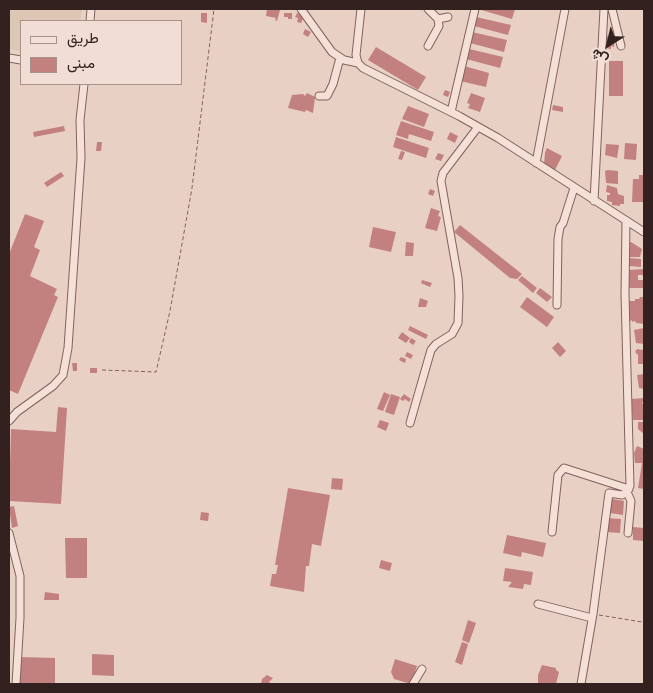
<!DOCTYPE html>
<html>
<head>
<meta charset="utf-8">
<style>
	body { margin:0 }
	#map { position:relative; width:653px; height:693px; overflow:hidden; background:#e8d0c5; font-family:"Crimson Pro",Vazirmatn,serif }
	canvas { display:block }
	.frame { position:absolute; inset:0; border:10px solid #33211f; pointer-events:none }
	.legend { position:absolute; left:20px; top:20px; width:162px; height:65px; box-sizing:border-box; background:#f1ddd4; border:1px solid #a5928c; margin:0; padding:6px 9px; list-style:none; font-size:15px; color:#33211f }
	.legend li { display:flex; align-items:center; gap:10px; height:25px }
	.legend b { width:25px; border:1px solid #a5928c }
	.north { position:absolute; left:583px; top:20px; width:50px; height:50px; -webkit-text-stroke:4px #f1ddd4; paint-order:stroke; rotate:216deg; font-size:14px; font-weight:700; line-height:20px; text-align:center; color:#33211f }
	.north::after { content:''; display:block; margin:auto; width:18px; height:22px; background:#33211f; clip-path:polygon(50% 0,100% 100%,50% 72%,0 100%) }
</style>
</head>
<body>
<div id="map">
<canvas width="653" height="693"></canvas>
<div class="frame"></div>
<ul class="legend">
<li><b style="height:6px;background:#f4e0d7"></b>طريق</li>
<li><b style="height:14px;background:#c2817f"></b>مبنى</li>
</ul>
<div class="north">ش</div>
</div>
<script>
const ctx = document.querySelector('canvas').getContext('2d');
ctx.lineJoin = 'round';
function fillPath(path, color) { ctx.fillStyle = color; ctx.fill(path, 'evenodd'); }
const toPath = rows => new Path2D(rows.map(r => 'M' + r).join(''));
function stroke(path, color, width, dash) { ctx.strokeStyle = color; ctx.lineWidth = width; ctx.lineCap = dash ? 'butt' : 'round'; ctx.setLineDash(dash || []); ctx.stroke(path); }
fillPath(toPath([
	[9,9,82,9,80,21,21,21,21,51,9,49]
]), '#ddc6b3');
fillPath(toPath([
	[267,9,280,10,277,21,275,20,276,18,266,16],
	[478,9,515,9,512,19],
	[201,13,207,13,207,23,201,22],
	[284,13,292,13,292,19,288,19,288,17,284,17],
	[297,13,304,16,301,23,297,22,298,18,295,17],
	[476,17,511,25,508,35,474,26],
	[305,29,311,32,308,37,303,34],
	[472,32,507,40,504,52,470,43],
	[607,36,615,37,614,47,611,46,611,49,606,48],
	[376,47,426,77,418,90,368,60],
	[469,49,503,57,500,68,466,59],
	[609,61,623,61,623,96,609,96],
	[464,66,489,73,486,87,460,81],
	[445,90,450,92,448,97,443,95],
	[307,93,315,97,313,113,306,110,305,112,288,108,292,95,303,94,305,96],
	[471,93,485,98,480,112,468,108,470,104,467,103],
	[553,105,563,107,563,112,552,110],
	[408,106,429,114,424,127,402,119],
	[401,121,434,132,431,141,409,134,408,139,396,135],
	[64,126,65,131,34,137,33,132],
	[450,132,458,136,455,143,447,139],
	[396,137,429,148,426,158,393,147],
	[97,142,102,142,101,151,96,151],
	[625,143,637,144,636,160,624,159],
	[606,144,619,145,617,158,605,155],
	[547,148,562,156,555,170,544,164,545,153],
	[401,151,405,152,402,160,398,159],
	[438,153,444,155,441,161,435,159],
	[608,170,618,171,618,184,606,183,605,171],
	[61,172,64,176,47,187,44,183],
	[639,175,643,175,643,181,644,181,644,202,632,202,633,179,639,179],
	[607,185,617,188,618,194,624,196,624,204,620,204,620,206,612,205,612,202,607,201,607,195,610,195,610,193,606,192],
	[430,189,435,191,433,196,428,194],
	[431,208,440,211,438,216,441,217,437,231,425,228],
	[25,214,44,221,34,247,40,250,30,276,57,289,54,295,58,297,18,394,9,390,9,254],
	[460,225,522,274,517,279,510,278,454,232],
	[373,227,396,232,391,252,369,247],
	[406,242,414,243,413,256,405,256],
	[631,242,642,249,640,257,628,257,626,246],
	[629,258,641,259,641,267,629,266],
	[644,269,644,275,638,275,638,280,644,280,644,288,627,288,627,270],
	[522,276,537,288,533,293,518,280],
	[422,280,432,283,430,287,421,283],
	[540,288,552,297,547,302,536,293],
	[527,297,554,317,547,327,520,307],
	[640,297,644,297,644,324,636,323,635,321,632,322,632,320,630,321,629,301,635,301,635,299,639,299],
	[420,298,428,301,426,307,418,307],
	[410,326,428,335,426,339,408,330],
	[644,328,644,344,636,343,634,330],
	[402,332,410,338,406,343,398,338],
	[411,338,416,341,413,345,409,342],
	[558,342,566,351,560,357,552,348],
	[637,349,644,350,644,364,638,364,638,355,635,352],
	[407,352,413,355,411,359,405,356],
	[401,357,406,359,405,363,399,360],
	[72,363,77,363,77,371,73,371],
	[90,368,97,368,97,373,90,373],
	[644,374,644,389,639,388,637,375],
	[384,392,390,395,383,411,377,409],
	[391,394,400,397,394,415,385,412],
	[404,394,411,399,409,402,405,399,403,401,400,399],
	[644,398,642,404,644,404,644,420,633,420,631,399],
	[58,407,67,408,61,504,9,501,11,429,56,432],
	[380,420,389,423,386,431,377,427],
	[638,422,644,422,644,434,638,429],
	[637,446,644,449,644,462,643,463,644,463,644,489,638,488,642,463,635,463,634,453],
	[332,478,343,479,342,490,331,489],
	[288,488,330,495,321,546,312,544,309,566,306,566,304,592,270,586,272,574,276,574,278,565,275,565],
	[612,499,624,501,623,515,610,513],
	[14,506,18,526,12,528,9,507],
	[201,512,209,513,208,521,200,520],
	[608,518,621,519,620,533,607,532],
	[633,527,644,528,644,541,633,540],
	[507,535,546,543,543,557,522,552,521,557,503,553],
	[65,538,87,538,87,578,66,578],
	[381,560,392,563,390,571,379,568],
	[505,568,533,572,531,585,524,584,523,589,508,587,512,582,503,581],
	[45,592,59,594,59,600,44,600],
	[468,620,476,623,469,643,462,640],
	[462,642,468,644,462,665,455,662],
	[92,654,114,655,114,676,92,675],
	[20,657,55,658,55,684,20,684],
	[395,659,417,666,411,684,394,679,391,672],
	[542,665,556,668,556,670,559,672,556,684,538,684,538,675],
	[267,675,273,678,269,682,271,684,261,684,262,679]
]), '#c2817f');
const minor = toPath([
	[301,9,332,52,344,60,358,63],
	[361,9,356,55,358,63,363,68,459,116,498,138,644,232],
	[428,9,438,19,448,17],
	[612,9,621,46],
	[90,21,91,9],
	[428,46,439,26,438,19],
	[9,58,21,60],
	[319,96,327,96,333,84,340,58],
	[451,112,475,9],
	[536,163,565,9],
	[594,201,604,9],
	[557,305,558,239,560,227,563,223,574,188],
	[9,421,17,412,53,386,63,375,68,348,81,158,80,120,84,84],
	[410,423,431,350,436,344,452,334,458,323,459,296,458,278,441,181,443,173,478,127],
	[627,492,631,501,628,533],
	[552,532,558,475,564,468,629,489],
	[9,533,20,576,20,618,16,684],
	[538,604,592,618],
	[413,684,422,669],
	[581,684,593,614,609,493,622,495,627,492,630,486,625,294,626,221]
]);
stroke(minor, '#81625d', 9);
stroke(toPath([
	[102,370,156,372,170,311,192,188,214,9],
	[599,615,642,622]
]), '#81625d', 1, [4, 2.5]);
stroke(minor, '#f4e0d7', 7);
</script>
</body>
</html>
